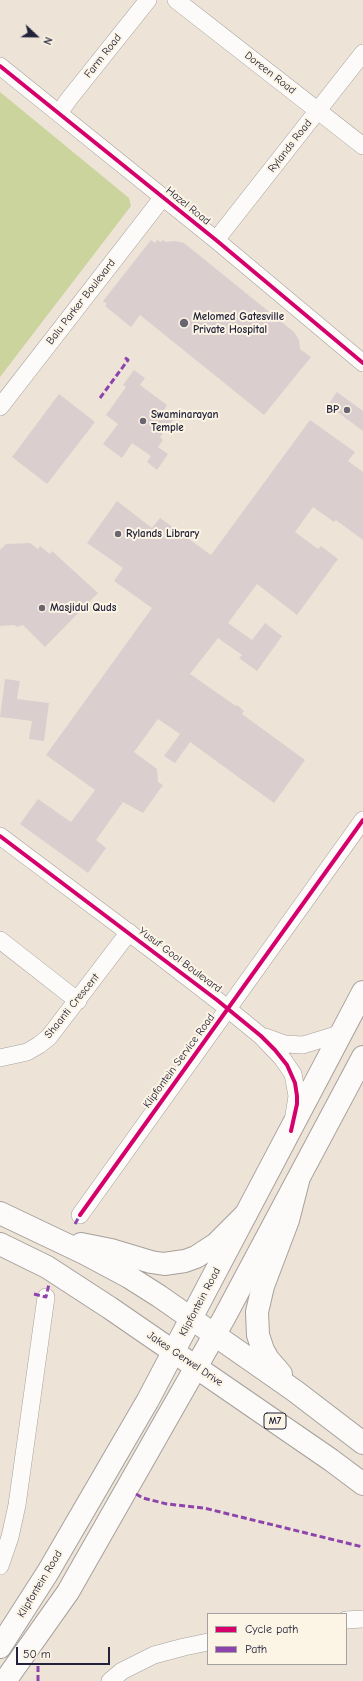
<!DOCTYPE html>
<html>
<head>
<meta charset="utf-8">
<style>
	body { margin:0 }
	#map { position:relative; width:363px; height:1681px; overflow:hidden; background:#ede4d7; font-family:"Comic Neue",sans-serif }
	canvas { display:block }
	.legend { position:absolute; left:207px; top:1613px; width:140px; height:52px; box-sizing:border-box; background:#fcf5e5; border:1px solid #a5a1a1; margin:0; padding:5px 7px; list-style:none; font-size:12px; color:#22223b }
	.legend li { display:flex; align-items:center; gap:8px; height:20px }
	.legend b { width:20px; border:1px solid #a5a1a1 }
	.north { position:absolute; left:16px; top:16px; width:40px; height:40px; -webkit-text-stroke:3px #fcf5e5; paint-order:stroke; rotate:112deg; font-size:11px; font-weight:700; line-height:16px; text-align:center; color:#22223b }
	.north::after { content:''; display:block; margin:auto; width:14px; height:18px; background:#22223b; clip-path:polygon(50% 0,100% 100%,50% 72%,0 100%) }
	.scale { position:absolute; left:16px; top:1647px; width:94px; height:18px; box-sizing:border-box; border:2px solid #22223b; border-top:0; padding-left:5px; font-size:12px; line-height:14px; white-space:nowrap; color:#22223b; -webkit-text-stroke:3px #fcf5e5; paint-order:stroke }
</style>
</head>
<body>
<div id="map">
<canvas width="363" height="1681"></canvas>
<ul class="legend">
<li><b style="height:5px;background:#d6006c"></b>Cycle path</li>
<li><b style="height:5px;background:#8e44ad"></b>Path</li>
</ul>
<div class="north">N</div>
<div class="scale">50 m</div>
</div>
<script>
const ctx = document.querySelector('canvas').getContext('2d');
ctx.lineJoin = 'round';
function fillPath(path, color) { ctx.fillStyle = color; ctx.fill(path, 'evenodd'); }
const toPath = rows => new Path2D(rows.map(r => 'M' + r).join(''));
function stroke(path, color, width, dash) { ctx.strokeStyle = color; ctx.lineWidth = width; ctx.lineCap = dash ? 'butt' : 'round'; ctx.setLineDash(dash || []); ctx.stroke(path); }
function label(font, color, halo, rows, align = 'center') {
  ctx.font = font + ' "Comic Neue",sans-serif'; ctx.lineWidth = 4; ctx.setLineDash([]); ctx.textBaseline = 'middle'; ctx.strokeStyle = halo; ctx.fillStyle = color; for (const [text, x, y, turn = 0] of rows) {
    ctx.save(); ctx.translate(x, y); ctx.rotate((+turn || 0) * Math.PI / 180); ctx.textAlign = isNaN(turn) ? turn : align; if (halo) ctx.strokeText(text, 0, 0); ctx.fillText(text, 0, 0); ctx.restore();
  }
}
fillPath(toPath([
	[0,92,129,198,131,206,0,377]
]), '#cbd49d');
fillPath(toPath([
	[151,240,155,243,157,240,161,242,163,240,166,242,175,241,184,243,294,332,299,340,300,349,311,357,264,415,140,315,131,327,105,306,107,304,103,301],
	[134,370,145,378,140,385,167,405,164,410,175,417,160,437,163,440,158,447,168,454,157,470,147,462,151,456,132,443,122,458,103,444,118,424,106,415,126,387,123,385],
	[337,392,363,411,363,431,328,405],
	[59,394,95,422,47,484,12,457],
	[310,420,355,452,348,461,363,472,363,540,336,520,334,522,313,507,295,532,318,549,321,546,338,559,297,615,257,584,228,623,252,640,265,623,282,636,257,671,239,658,242,655,218,638,190,674,236,706,237,705,244,711,242,714,305,760,274,803,190,742,175,763,164,756,180,734,158,719,134,752,157,769,158,782,163,785,143,813,123,802,96,840,106,848,88,873,20,824,38,799,71,822,95,790,46,755,152,608,114,581,123,568,87,543,117,501,152,528,160,518,211,555],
	[30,543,38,549,40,546,50,554,52,551,98,593,45,647,23,625,17,627,14,625,0,626,0,550,6,544],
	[5,679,20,681,17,699,49,703,44,741,29,739,32,721,0,717]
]), '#dbcece');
const minor = toPath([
	[176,0,363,146],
	[0,66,216,240,363,363],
	[59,113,69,99,148,0],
	[216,240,363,53],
	[0,407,163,197],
	[0,836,156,953,217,1000,261,1036,282,1058,293,1074,297,1096,294,1115],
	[0,940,78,1001],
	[265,1037,285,1044,303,1045,342,1033],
	[0,1058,27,1052,39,1045,49,1037,129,932],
	[80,1215,363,820],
	[0,1566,10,1537,17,1505,46,1297],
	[346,1620,363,1619],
	[110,1681,122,1671,154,1655,184,1647,208,1642]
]);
const major = toPath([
	[0,1647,48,1572,148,1400,363,992],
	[5,1681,68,1592,224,1318,363,1057]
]);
const highway = toPath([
	[0,1213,84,1253,129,1277,159,1296,295,1391,363,1443],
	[0,1244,47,1267,110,1308,331,1460,363,1484],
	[81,1244,111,1250,151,1262,164,1264,185,1261,196,1257,216,1244,246,1214],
	[281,1374,268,1359,263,1350,258,1335,257,1312,263,1286,288,1220,298,1181]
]);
stroke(minor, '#a6a09c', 18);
stroke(major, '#a6a09c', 24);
stroke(highway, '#a6a09c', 24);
stroke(minor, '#fcfbf9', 17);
stroke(major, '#fcfbf9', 22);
stroke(highway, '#fcfbf9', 22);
stroke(toPath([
	[100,398,128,360,123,356],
	[75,1224,80,1215],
	[34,1294,46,1297,49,1284],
	[136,1494,143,1498,167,1504,204,1508,363,1547],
	[38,1681,38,1664]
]), '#8e44ad', 3, [6, 3]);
stroke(toPath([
	[0,66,216,240,363,363],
	[0,836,217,1000,261,1036,275,1050,287,1065,295,1083,297,1096,297,1104,291,1131],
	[80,1215,363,820]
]), '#d6006c', 4);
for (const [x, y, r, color] of [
	[184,323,5,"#696672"],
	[347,410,4,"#696672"],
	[143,421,4,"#696672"],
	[118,534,4,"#696672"],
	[42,608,4,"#696672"]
]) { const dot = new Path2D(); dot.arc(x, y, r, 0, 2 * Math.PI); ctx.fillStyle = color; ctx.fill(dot); stroke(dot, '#fcf5e5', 1.5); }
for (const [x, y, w] of [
	[275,1421,22]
]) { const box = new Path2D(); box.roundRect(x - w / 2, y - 8, w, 16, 3); ctx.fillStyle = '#fcf5e5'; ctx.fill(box); stroke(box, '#22223b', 1); }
label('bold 10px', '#22223b', null, [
	["M7",275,1421]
]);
label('11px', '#22223b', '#fcf5e5', [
	["Farm Road",103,56,-52],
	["Doreen Road",270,73,38],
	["Rylands Road",290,146,-52],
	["Hazel Road",188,206,39],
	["Balu Parker Boulevard",81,302,-52],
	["Yusuf Gool Boulevard",180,960,37],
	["Shaanti Crescent",72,1006,-51],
	["Klipfontein Service Road",179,1061,-54],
	["Klipfontein Road",200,1302,-62],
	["Jakes Gerwel Drive",185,1359,34],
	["Klipfontein Road",40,1584,-59]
]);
label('bold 11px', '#22223b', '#fcf5e5', [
	["Melomed Gatesville",193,317],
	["Private Hospital",193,330],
	["BP",339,410,"right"],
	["Swaminarayan",151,415],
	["Temple",151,428],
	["Rylands Library",126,534],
	["Masjidul Quds",50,608]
], 'left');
</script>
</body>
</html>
